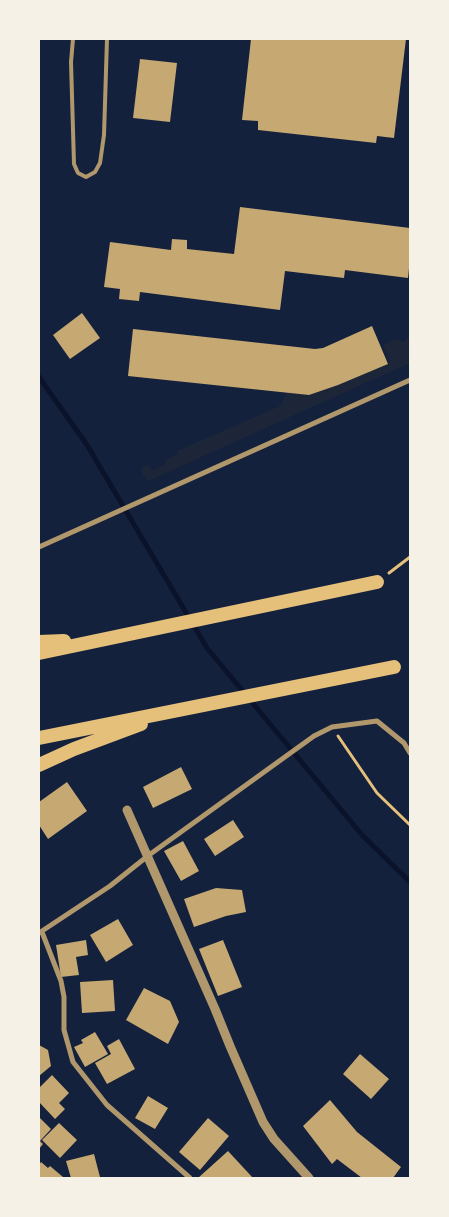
<!DOCTYPE html>
<html>
<head>
<meta charset="utf-8">
<style>
	body { margin:0 }
	#map { position:relative; width:449px; height:1217px; overflow:hidden; background:#14213d; font-family:Cabin,sans-serif }
	canvas { display:block }
	.frame { position:absolute; inset:0; border:40px solid #f6f1e7; pointer-events:none }
</style>
</head>
<body>
<div id="map">
<canvas width="449" height="1217"></canvas>
<div class="frame"></div>
</div>
<script>
const ctx = document.querySelector('canvas').getContext('2d');
ctx.lineJoin = 'round';
function fillPath(path, color) { ctx.fillStyle = color; ctx.fill(path, 'evenodd'); }
const toPath = rows => new Path2D(rows.map(r => 'M' + r).join(''));
function stroke(path, color, width, dash) { ctx.strokeStyle = color; ctx.lineWidth = width; ctx.lineCap = dash ? 'butt' : 'round'; ctx.setLineDash(dash || []); ctx.stroke(path); }
fillPath(toPath([
	[410,335,410,363,148,481,140,470,148,464,152,471,166,463,164,461,178,454,177,451,280,406,287,392,309,395,388,364,390,362,383,345,395,339,404,342]
]), '#1d2539');
stroke(toPath([
	[39,377,87,445,207,648,362,835,410,882]
]), '#0b132b', 5);
fillPath(toPath([
	[251,39,406,39,394,138,377,136,376,143,258,130,258,121,242,120],
	[140,59,177,63,170,122,133,118],
	[240,207,410,228,410,259,408,278,345,270,344,278,285,271,280,310,140,292,139,301,119,299,120,289,104,287,110,242,171,250,172,239,187,240,187,249,234,254],
	[82,313,100,338,70,359,53,335],
	[372,326,388,364,338,385,309,395,128,376,133,329,315,349,323,348],
	[181,767,192,789,153,808,143,787],
	[67,782,87,811,48,839,39,825,39,802],
	[233,820,244,837,215,856,204,839],
	[183,841,199,871,181,881,164,851],
	[216,888,242,890,246,912,226,916,194,927,184,899],
	[118,919,133,945,106,962,90,935],
	[86,940,88,955,76,957,79,975,61,977,56,945],
	[223,940,242,987,218,996,199,949],
	[113,980,115,1011,82,1013,80,982],
	[144,988,170,1001,179,1022,168,1044,126,1020],
	[95,1032,108,1054,85,1067,74,1047,83,1043,81,1040],
	[119,1039,135,1069,107,1084,95,1063,111,1054,107,1046],
	[39,1045,48,1050,51,1066,39,1076],
	[360,1054,389,1079,371,1099,343,1074],
	[52,1075,69,1093,59,1103,65,1109,55,1119,39,1102,39,1088],
	[148,1096,168,1108,155,1129,135,1118],
	[330,1100,357,1132,401,1167,393,1178,362,1178,337,1159,332,1164,303,1126],
	[39,1117,51,1129,40,1141,43,1144,39,1149],
	[208,1118,229,1136,200,1170,179,1152],
	[59,1123,77,1140,60,1158,42,1140],
	[228,1151,253,1178,198,1178],
	[94,1154,100,1177,71,1178,66,1161],
	[41,1162,48,1168,50,1166,63,1177,39,1178,39,1165]
]), '#c6a872');
stroke(toPath([
	[389,573,410,557],
	[338,736,377,793,410,825]
]), '#e5c07b', 3);
stroke(toPath([
	[73,39,71,62,74,164,78,173,86,177,95,172,100,163,104,135,107,39]
]), '#b1986c', 4);
stroke(toPath([
	[39,547,410,380],
	[42,932,61,981,64,997,64,1030,73,1062,107,1105,190,1178],
	[39,933,110,886,149,855,314,736,332,727,377,721,404,743,410,753]
]), '#b1986c', 5);
stroke(toPath([
	[127,810,215,1009,230,1046,263,1122,274,1139,309,1178]
]), '#b1986c', 9);
stroke(toPath([
	[39,642,64,641],
	[39,653,377,582],
	[39,738,394,667],
	[39,765,74,749,141,724]
]), '#e5c07b', 14);
</script>
</body>
</html>
